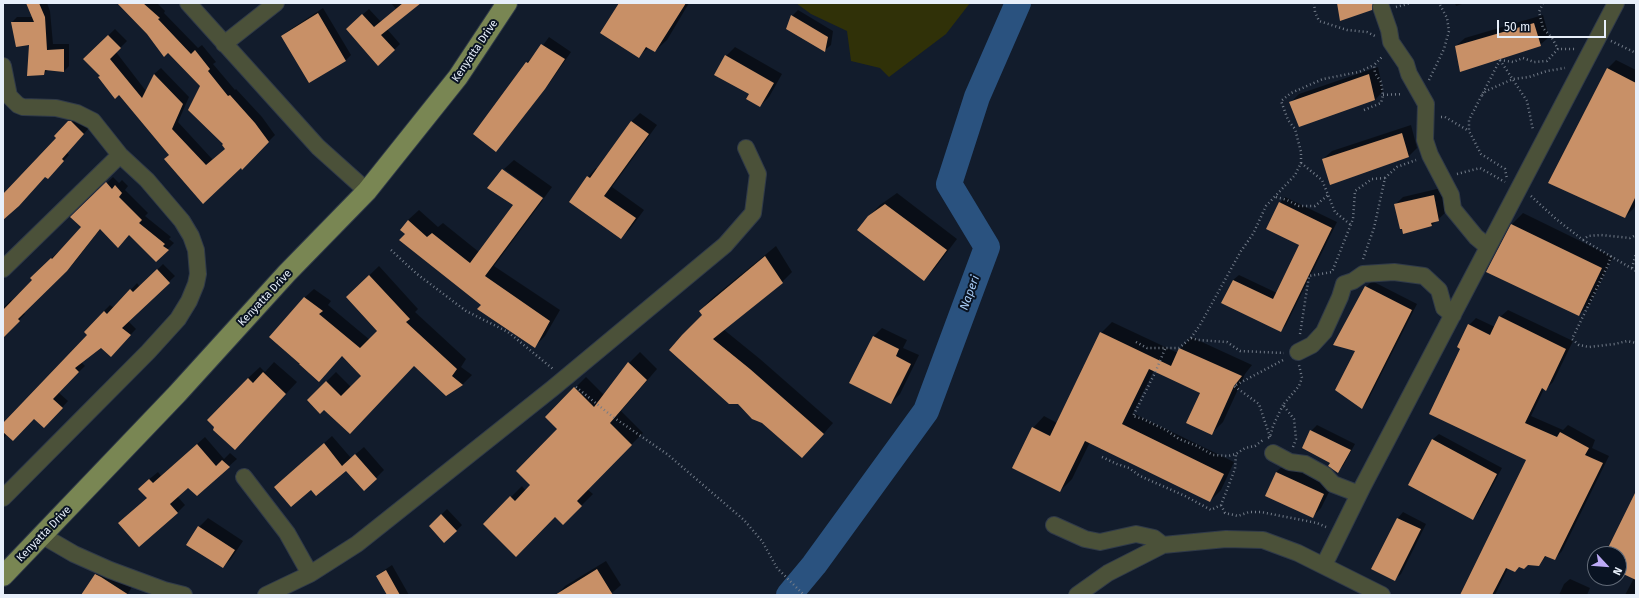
<!DOCTYPE html>
<html>
<head>
<meta charset="utf-8">
<style>
	body { margin:0 }
	#map { position:relative; width:1639px; height:598px; overflow:hidden; background:#121c2c; font-family:"Fira Sans",sans-serif }
	canvas { display:block }
	.frame { position:absolute; inset:0; border:4px solid #e7effa; pointer-events:none }
	.north { position:absolute; left:1587px; top:546px; width:40px; height:40px; box-sizing:border-box; background:#091322; border:1px solid #626b78; border-radius:50%; rotate:116deg; font-size:11px; font-weight:700; line-height:16px; text-align:center; color:#e7effa }
	.north::after { content:''; display:block; margin:auto; width:14px; height:18px; background:#bcaaf5; clip-path:polygon(50% 0,100% 100%,50% 72%,0 100%) }
	.scale { position:absolute; left:1497px; top:20px; width:109px; height:18px; box-sizing:border-box; border:2px solid #e7effa; border-top:0; padding-left:5px; font-size:12px; line-height:14px; white-space:nowrap; color:#e7effa; -webkit-text-stroke:3px #091322; paint-order:stroke }
</style>
</head>
<body>
<div id="map">
<canvas width="1639" height="598"></canvas>
<div class="frame"></div>
<div class="north">N</div>
<div class="scale">50 m</div>
</div>
<script>
const ctx = document.querySelector('canvas').getContext('2d');
ctx.lineJoin = 'round';
function fillPath(path, color) { ctx.fillStyle = color; ctx.fill(path, 'evenodd'); }
const toPath = rows => new Path2D(rows.map(r => 'M' + r).join(''));
function stroke(path, color, width, dash) { ctx.strokeStyle = color; ctx.lineWidth = width; ctx.lineCap = dash ? 'butt' : 'round'; ctx.setLineDash(dash || []); ctx.stroke(path); }
function label(font, color, halo, rows, align = 'center') {
  ctx.font = font + ' "Fira Sans",sans-serif'; ctx.lineWidth = 4; ctx.setLineDash([]); ctx.textBaseline = 'middle'; ctx.strokeStyle = halo; ctx.fillStyle = color; for (const [text, x, y, turn = 0] of rows) {
    ctx.save(); ctx.translate(x, y); ctx.rotate((+turn || 0) * Math.PI / 180); ctx.textAlign = isNaN(turn) ? turn : align; if (halo) ctx.strokeText(text, 0, 0); ctx.fillText(text, 0, 0); ctx.restore();
  }
}
fillPath(toPath([
	[796,3,970,3,946,34,889,77,880,68,851,61,847,31,811,14]
]), '#303108');
fillPath(toPath([
	[27,3,47,3,50,11,53,44,69,44,69,66,64,71,48,70,43,74,30,44,12,22,17,17,33,17],
	[120,3,157,3,165,11,164,13,198,48,202,45,216,62,213,64,235,90,236,89,262,117,275,135,242,168,241,166,203,203,171,155,119,94,84,59,115,29,127,41,116,52,146,91,154,74,161,68,189,97,178,122,213,160,226,148,201,85,148,34],
	[391,3,419,3,387,29,400,44,394,50,353,23,369,9,381,22,396,9],
	[620,3,689,3,667,40,655,51,649,47,639,56],
	[1455,3,1465,3,1456,6],
	[323,8,351,55,346,60,309,81,282,36,288,31],
	[798,10,833,31,831,45,825,50,792,16],
	[1543,15,1549,37,1540,45,1456,46,1465,38],
	[549,37,571,52,551,81,503,143,496,150,474,134,527,62,535,56],
	[735,47,782,74,769,97,760,106,750,94,726,56],
	[1616,60,1636,70,1636,203,1634,208,1625,217,1607,69],
	[1378,67,1383,91,1375,100,1291,102,1299,94],
	[640,113,657,125,612,187,644,210,630,229,621,238,588,177,596,168,597,169,632,121],
	[75,115,89,128,67,153,69,155,53,172,45,176,3,219,3,195,57,138],
	[1411,125,1417,148,1409,156,1323,159,1332,151],
	[514,160,552,187,544,198,504,169],
	[503,171,543,200,494,266,560,310,545,336,534,347,482,304,406,234,408,220,419,210,438,227,443,223,479,252,514,205],
	[113,177,119,183,122,180,128,186,125,190,148,213,145,216,171,237,169,239,174,243,156,261,129,234,101,228,73,264,23,312,25,314,3,337,3,308,11,300,13,302,33,280,31,278,58,252,59,253,82,227,72,217],
	[1441,188,1445,213,1431,226,1395,205,1403,197],
	[897,193,957,239,935,268,924,280,868,217,880,205],
	[1285,197,1337,222,1286,325,1281,331,1233,280,1239,275,1277,293,1300,245,1280,203],
	[1523,213,1613,257,1590,304,1579,315,1512,224],
	[776,246,792,272,782,282,723,329,760,359,833,423,813,446,739,403,729,403,704,315,700,311,710,300],
	[163,264,175,276,128,321,136,329,111,355,101,346,81,362,85,366,58,392,68,401,50,421,34,418,7,434,3,439,3,425,89,335,104,311,110,305,114,308,137,283,140,287],
	[379,266,418,309,415,312,466,359,461,367,472,375,463,384,447,395,414,365,324,409,308,400,336,372,351,387,362,376,304,298,314,289,331,301,328,305,370,340,379,331,356,288],
	[1372,281,1417,304,1367,402,1362,408,1356,350,1366,287],
	[1508,310,1573,341,1553,382,1546,389,1544,389,1531,416,1563,430,1568,425,1595,440,1592,448,1609,456,1562,551,1555,559,1547,555,1539,565,1528,564,1520,566,1515,571,1508,568,1495,595,1461,595,1528,460,1462,348,1469,325,1476,318,1495,327,1500,317],
	[1112,322,1178,353,1180,349,1191,337,1252,365,1245,374,1223,422,1211,434,1201,392,1154,370,1133,413,1234,462,1221,490,1210,501,1090,442,1072,479,1060,491,1033,428,1044,416,1057,423,1101,333],
	[882,328,907,340,903,348,919,355,900,394,891,403,874,336],
	[640,352,657,369,621,411,643,433,587,489,593,494,563,524,556,516,484,524,522,486,526,491,532,485,558,429,546,417,586,377,604,395,629,363],
	[274,362,297,382,246,437,248,378,260,367,265,372],
	[1317,425,1355,444,1343,466,1338,471,1311,431],
	[1439,434,1502,468,1478,513,1473,518,1409,484,1433,439],
	[332,436,351,458,364,447,384,470,364,490,346,469,275,487],
	[205,437,224,459,230,453,237,459,197,495,188,487,177,496,185,505,177,513,148,498,147,481,158,472,161,476],
	[1285,464,1332,486,1321,508,1312,517,1276,472],
	[1636,493,1636,595,1625,595,1634,578,1619,571,1619,554,1606,554],
	[447,509,462,525,456,531,430,526],
	[1403,512,1426,524,1401,574,1395,579,1373,568,1398,518],
	[208,518,243,541,231,559,223,567,199,527],
	[606,561,621,585,612,593,610,595,557,595,565,586],
	[392,565,409,595,388,595,377,576,383,571],
	[104,566,134,584,127,595,83,595,96,574],
	[1570,579,1590,588,1587,595,1559,595,1564,584]
]), '#0007');
stroke(toPath([
	[789,595,814,565,926,411,987,247,949,184,977,97,1018,3]
]), '#2a527f', 26);
fillPath(toPath([
	[26,3,39,3,45,17,47,50,64,49,64,72,45,70,44,75,27,76,29,45,16,47,11,22,34,22],
	[117,3,143,3,160,18,158,19,191,54,195,50,210,69,208,71,228,96,230,95,255,123,269,142,242,170,241,168,203,204,164,159,169,155,119,95,115,99,98,77,100,76,83,59,108,35,121,48,110,59,142,98,154,74,183,104,172,129,206,165,225,149,222,145,223,144,188,110,200,86,168,53,164,57,147,34],
	[403,3,421,3,381,35,395,50,378,66,346,29,362,14,374,27],
	[619,3,686,3,655,52,646,47,639,58,600,33],
	[1337,3,1373,3,1372,10,1340,21],
	[318,13,346,61,309,83,281,36],
	[791,15,828,37,825,52,786,29],
	[1534,23,1541,46,1460,72,1455,46],
	[541,44,565,59,545,89,496,152,473,134,526,62,528,63],
	[725,55,774,83,760,107,746,99,749,94,714,75],
	[1607,68,1636,83,1636,196,1625,218,1548,183],
	[1369,74,1375,100,1299,127,1289,102],
	[68,121,71,121,84,134,62,159,64,161,48,179,45,177,19,206,3,220,3,194,56,138,54,136],
	[631,121,649,134,604,196,636,218,621,239,569,202,587,176,590,178],
	[1402,133,1409,157,1330,185,1322,159],
	[502,169,543,198,485,276,550,321,535,348,477,309,481,305,399,240,405,234,400,230,408,220,427,237,432,233,470,263,513,205,487,188],
	[106,182,112,189,115,185,122,193,119,197,142,220,139,223,165,244,163,246,169,250,156,262,129,235,118,248,100,229,67,271,18,319,20,321,3,338,3,310,32,280,30,278,51,258,52,259,81,227,70,217],
	[1434,195,1439,221,1431,223,1432,226,1403,234,1402,229,1400,229,1394,204],
	[1279,202,1332,228,1281,332,1221,303,1233,280,1273,299,1299,245,1266,229],
	[885,204,947,250,924,281,857,230,868,216],
	[1511,224,1602,268,1579,316,1486,272],
	[765,256,783,283,713,339,750,369,824,434,802,458,762,423,752,419,738,404,729,404,669,350,682,335,702,315,699,311],
	[157,269,170,283,122,328,131,335,111,357,101,348,75,368,79,372,53,399,63,408,44,428,34,419,13,441,3,432,3,423,87,335,84,332,104,311,107,314,130,289,133,292],
	[369,275,410,319,406,322,457,369,452,376,463,385,446,396,414,366,350,434,324,410,320,414,307,400,326,381,341,396,361,376,342,356,319,382,299,364,300,364,269,337,304,297,323,311,319,314,360,348,377,331,346,297],
	[1365,286,1412,310,1362,409,1335,390,1355,351,1333,345],
	[1499,316,1566,349,1546,391,1542,388,1525,423,1557,437,1560,432,1589,448,1585,455,1603,463,1555,560,1545,556,1539,566,1528,565,1524,569,1519,567,1515,572,1506,568,1492,595,1460,595,1526,460,1429,414,1460,349,1457,347,1468,324,1490,335],
	[1100,332,1171,366,1179,348,1242,376,1234,386,1212,435,1186,423,1200,393,1149,369,1122,424,1224,474,1210,502,1085,441,1060,492,1012,468,1032,427,1050,436],
	[873,336,899,349,896,356,911,364,891,404,849,383],
	[628,362,647,380,610,423,632,445,577,501,582,506,563,525,555,517,516,557,483,524,510,496,515,501,530,485,516,471,557,429,545,417,574,387,594,407],
	[263,372,286,394,235,450,213,430,214,427,207,420,248,378,253,383],
	[1310,430,1351,450,1338,473,1328,466,1330,463,1302,448],
	[1432,439,1497,474,1473,520,1408,485],
	[324,443,342,466,355,454,377,479,364,491,346,471,316,496,311,490,291,507,274,487],
	[197,444,216,466,222,460,230,467,197,496,188,488,170,504,178,513,139,547,118,523,147,498,138,489,149,479,153,483],
	[1276,472,1324,494,1313,518,1265,496],
	[1636,491,1636,580,1619,572,1619,554,1605,554],
	[441,514,457,531,444,543,429,526],
	[1397,518,1421,529,1395,581,1371,569],
	[198,526,235,550,223,568,186,545],
	[597,569,613,595,555,595],
	[386,570,400,595,387,595,376,576],
	[95,574,101,577,129,595,81,595]
]), '#c89067');
const minor = toPath([
	[188,3,318,147,367,191],
	[1381,7,1389,30,1391,42,1406,64,1409,74,1426,104,1425,140,1430,155,1451,195,1453,209,1476,237,1488,247],
	[224,44,276,3],
	[3,66,9,96,18,105,23,107,56,108,77,113,93,121,120,155,147,180,182,221,191,236,196,250,198,274,196,284,189,301,178,319,148,352,3,498],
	[3,269,120,155],
	[1298,352,1312,345,1324,332,1340,297,1344,284,1353,281,1363,274,1394,272,1424,276,1439,290,1444,308,1453,315],
	[1273,453,1290,462,1305,464,1325,475,1333,484,1359,494],
	[244,477,287,533,310,574],
	[1054,525,1085,539,1100,542,1136,534,1154,538,1163,545],
	[43,536,74,554,110,570,164,590,184,595],
	[1324,565,1363,486,1616,3],
	[266,595,310,574,357,544,553,388,725,245,753,213,758,174,746,148],
	[1077,595,1108,573,1163,545,1226,539,1263,540,1298,553,1382,595]
]);
const major = toPath([
	[3,576,177,394,287,273,367,191,458,77,507,3]
]);
stroke(minor, '#303a49', 18);
stroke(major, '#303a49', 22);
stroke(toPath([
	[1314,3,1315,12,1319,21,1347,30,1367,32,1375,36],
	[1543,3,1539,12,1543,28,1552,38,1558,49],
	[1396,7,1411,3],
	[1611,41,1636,53],
	[1500,60,1469,120,1469,131,1481,154,1505,169,1507,179],
	[1500,60,1527,101,1533,130],
	[1500,60,1513,62,1523,58,1534,62,1547,61,1558,49,1576,49],
	[1429,80,1444,49,1449,31,1447,18,1439,3],
	[1383,95,1403,94],
	[1482,95,1486,91,1513,79,1529,77,1547,71,1565,68],
	[1364,110,1381,103,1383,95,1381,82,1375,73,1374,65,1383,56],
	[1441,117,1445,117,1469,131],
	[1301,163,1322,180,1335,212,1351,225],
	[1457,174,1480,168,1505,182],
	[1531,196,1556,219,1583,240,1636,271],
	[1276,197,1287,200,1299,206,1315,206,1328,195],
	[1583,240,1588,236,1601,235,1630,238,1636,235],
	[391,250,417,274,466,311,508,332,553,369],
	[1611,256,1608,265,1572,339,1579,345,1589,347,1615,344,1627,341,1636,343],
	[1363,259,1374,228,1385,178,1397,167,1416,160],
	[1632,268,1636,253],
	[1300,334,1309,276,1332,272,1353,219,1355,191,1372,179,1385,178],
	[1191,338,1198,340,1227,342,1240,351,1284,353],
	[1136,342,1147,348,1179,348,1191,338,1200,325,1241,251,1253,234,1266,206,1295,175,1301,163,1301,152,1295,129,1288,120,1281,101,1291,93,1323,79,1359,72,1374,65],
	[1165,349,1155,373,1133,416,1143,419,1166,430,1179,439,1197,446,1213,455,1228,456,1236,454,1245,448,1255,446,1263,440],
	[576,387,613,417,667,454,744,520,762,541,777,568,804,595],
	[1270,437,1259,404,1234,386,1285,359],
	[1268,438,1270,437,1273,426,1283,405],
	[1293,447,1296,439,1294,419,1283,405,1299,386,1302,378,1299,365],
	[1102,457,1117,464,1129,468,1140,476,1185,496,1211,510,1221,505,1235,469,1236,454],
	[1221,505,1225,513,1238,516,1249,512,1261,512,1317,523,1326,527]
]), '#737c89', 2.5, [1, 3]);
stroke(minor, '#4b5139', 16);
stroke(major, '#798653', 20);
label('11px', '#e7effa', '#091322', [
	["Kenyatta Drive",475,51,-56],
	["Kenyatta Drive",265,298,-47],
	["Kenyatta Drive",44,534,-46]
]);
label('italic 12px', '#aacef8', '#091322', [
	["Naperi",970,293,-70]
]);
</script>
</body>
</html>
